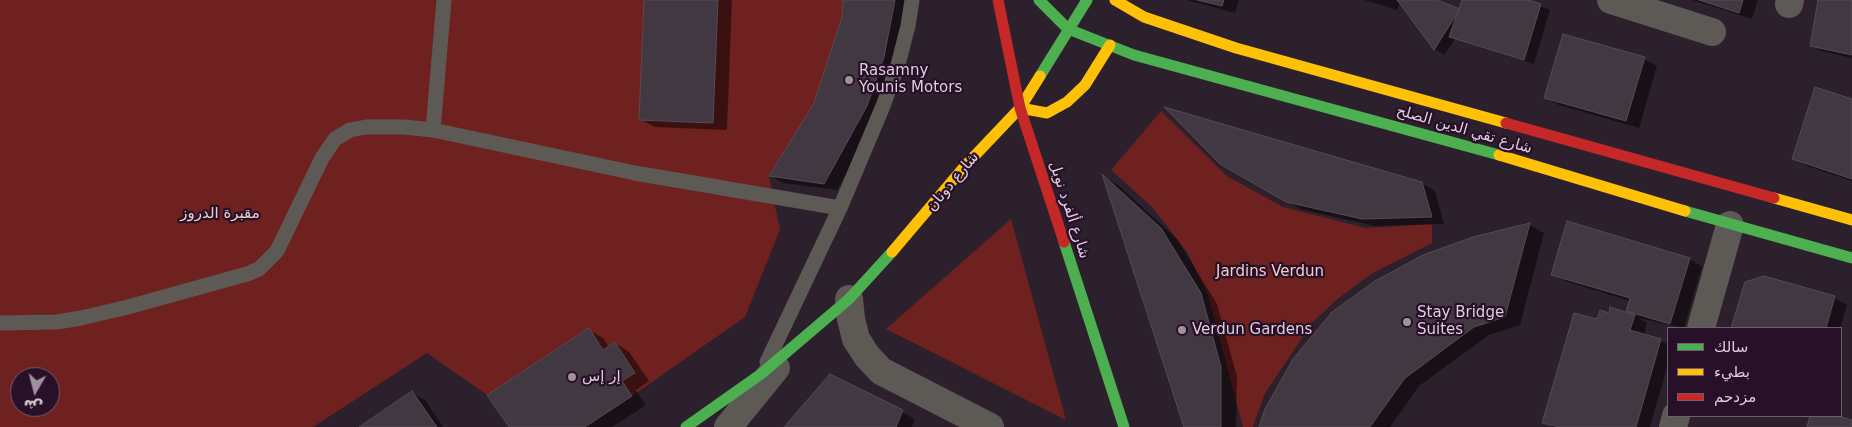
<!DOCTYPE html>
<html>
<head>
<meta charset="utf-8">
<style>
	body { margin:0 }
	#map { position:relative; width:1852px; height:427px; overflow:hidden; background:#2c202c; font-family:"DejaVu Sans","Noto Sans Arabic",sans-serif }
	canvas { display:block }
	.legend { position:absolute; left:1667px; top:327px; width:175px; height:90px; box-sizing:border-box; background:#281028; border:1px solid #715c71; margin:0; padding:6px 9px; list-style:none; font-size:15px; color:#dfcede }
	.legend li { display:flex; align-items:center; gap:10px; height:25px }
	.legend b { width:25px; border:1px solid #715c71 }
	.north { position:absolute; left:10px; top:367px; width:50px; height:50px; box-sizing:border-box; background:#281028; border:1px solid #715c71; border-radius:50%; rotate:188deg; font-size:14px; font-weight:700; line-height:20px; text-align:center; color:#dfcede }
	.north::after { content:''; display:block; margin:auto; width:18px; height:22px; background:#a091a0; clip-path:polygon(50% 0,100% 100%,50% 72%,0 100%) }
</style>
</head>
<body>
<div id="map">
<canvas width="1852" height="427"></canvas>
<ul class="legend">
<li><b style="height:6px;background:#4caf50"></b>سالك</li>
<li><b style="height:6px;background:#ffc107"></b>بطيء</li>
<li><b style="height:6px;background:#c62828"></b>مزدحم</li>
</ul>
<div class="north">ش</div>
</div>
<script>
const ctx = document.querySelector('canvas').getContext('2d');
ctx.lineJoin = 'round';
function fillPath(path, color) { ctx.fillStyle = color; ctx.fill(path, 'evenodd'); }
const toPath = rows => new Path2D(rows.map(r => 'M' + r).join(''));
function stroke(path, color, width, dash) { ctx.strokeStyle = color; ctx.lineWidth = width; ctx.lineCap = dash ? 'butt' : 'round'; ctx.setLineDash(dash || []); ctx.stroke(path); }
function label(font, color, halo, rows, align = 'center') {
  ctx.font = font + ' "DejaVu Sans","Noto Sans Arabic",sans-serif'; ctx.lineWidth = 4.5; ctx.setLineDash([]); ctx.textBaseline = 'middle'; ctx.strokeStyle = halo; ctx.fillStyle = color; for (const [text, x, y, turn = 0] of rows) {
    ctx.save(); ctx.translate(x, y); ctx.rotate((+turn || 0) * Math.PI / 180); ctx.textAlign = isNaN(turn) ? turn : align; if (halo) ctx.strokeText(text, 0, 0); ctx.fillText(text, 0, 0); ctx.restore();
  }
}
fillPath(toPath([
	[0,0,843,0,842,17,814,103,769,176,780,230,745,317,632,396,622,381,635,372,615,342,603,350,589,328,487,395,427,353,313,427,0,427],
	[20,377,50,377,50,407,20,407],
	[1161,111,1227,176,1283,207,1366,228,1432,224,1432,243,1371,274,1335,301,1312,323,1264,395,1253,427,1243,427,1208,295,1187,252,1152,207,1111,170],
	[1011,219,1066,420,886,329]
]), '#6e211e');
fillPath(toPath([
	[645,0,732,0,727,130,655,127,640,119],
	[844,0,909,0,879,113,837,190,783,183,771,176,815,103,843,18],
	[1187,0,1239,0,1235,13],
	[1364,0,1433,0,1461,11,1463,0,1525,0,1550,10,1534,64,1455,39,1444,55,1435,49,1400,2,1397,10],
	[1692,0,1758,0,1752,19],
	[1820,0,1852,0,1852,58,1821,51,1811,45],
	[1644,59,1657,66,1639,128,1559,105,1546,97],
	[1852,101,1852,181,1807,166,1794,159],
	[1221,163,1422,183,1435,191,1444,224,1375,226,1300,209],
	[1104,177,1118,185,1177,239,1217,304,1237,377,1236,427,1186,427],
	[1530,225,1544,233,1520,325,1489,335,1419,386,1390,427,1261,427,1474,238],
	[1689,259,1702,266,1684,328,1638,318,1647,323,1644,335,1668,344,1668,364,1650,427,1553,427,1544,422,1598,321,1610,314,1611,309,1637,316,1628,310,1630,301,1565,281,1552,274],
	[1746,283,1834,298,1847,305,1840,328,1733,328],
	[589,330,603,338,609,347,615,343,629,352,649,381,636,390,646,405,612,427,510,427],
	[830,375,915,419,912,427,786,427],
	[412,393,425,400,443,427,361,427]
]), '#0007');
const building = toPath([
	[644,0,718,0,713,123,639,120,644,0],
	[843,0,895,0,884,57,867,106,824,184,769,176,814,103,842,17,843,0],
	[1197,0,1224,0,1222,6,1197,0],
	[1397,0,1437,0,1460,9,1434,50,1397,0],
	[1529,0,1541,4,1524,60,1449,37,1462,0,1529,0],
	[1699,0,1743,0,1739,13,1699,0],
	[1818,0,1852,0,1852,55,1810,46,1818,0],
	[1563,34,1645,57,1626,121,1544,98,1563,34],
	[1815,87,1852,99,1852,179,1792,159,1815,87],
	[1164,107,1422,182,1432,217,1362,219,1286,202,1220,164,1164,107],
	[1102,174,1161,228,1201,293,1221,367,1221,427,1184,427,1102,174],
	[1567,221,1690,258,1670,324,1626,311,1630,298,1551,275,1567,221],
	[1530,223,1505,317,1474,327,1405,378,1370,427,1259,427,1265,409,1293,359,1332,312,1375,281,1423,255,1473,237,1530,223],
	[1764,276,1835,296,1826,328,1731,328,1745,282,1764,276],
	[1610,307,1635,315,1630,330,1661,339,1636,427,1559,427,1542,423,1574,313,1597,319,1600,310,1609,313,1610,307],
	[589,328,603,350,615,342,635,373,622,381,632,396,585,427,509,427,487,395,589,328],
	[830,374,903,410,896,427,784,427,830,374],
	[412,391,437,427,359,427,412,391],
	[1810,416,1837,416,1852,420,1852,427,1807,427,1810,416]
]);
fillPath(building, '#423842');
stroke(building, '#564a55', 1);
stroke(toPath([
	[433,130,444,0],
	[0,323,57,322,81,318,128,307,247,274,259,269,277,251,322,158,335,139,350,130,366,127,404,127,433,130,635,173,840,208],
	[767,362,840,208,883,106,898,65,908,26,912,0]
]), '#5d5a56', 15);
stroke(toPath([
	[1611,0,1712,32],
	[1789,4,1790,0],
	[849,299,851,319,856,339,867,356,881,371,990,427],
	[1701,328,1730,225],
	[728,427,776,368],
	[1673,427,1676,416]
]), '#5d5a56', 28);
stroke(toPath([
	[1039,0,1068,29,1134,55,1499,155],
	[1040,76,1087,0],
	[1685,211,1852,258],
	[1064,242,1124,427],
	[686,427,761,374,849,299,892,252]
]), '#4caf50', 11);
stroke(toPath([
	[1115,0,1144,17,1236,48,1506,123],
	[1020,108,1047,113,1067,102,1085,85,1110,45],
	[1499,155,1685,211],
	[1774,198,1852,220],
	[892,252,964,167,1020,108,1040,76]
]), '#ffc107', 11);
stroke(toPath([
	[998,0,1020,108,1064,242],
	[1506,123,1774,198]
]), '#c62828', 11);
for (const [x, y, r, color] of [
	[849,80,5,"#a091a0"],
	[1407,322,5,"#a091a0"],
	[1182,330,5,"#a091a0"],
	[572,377,5,"#a091a0"]
]) { const dot = new Path2D(); dot.arc(x, y, r, 0, 2 * Math.PI); ctx.fillStyle = color; ctx.fill(dot); stroke(dot, '#281028', 2); }
label('15px', '#dfcede', '#281028', [
	["Rasamny",859,71],
	["Younis Motors",859,88],
	["Stay Bridge",1417,313],
	["Suites",1417,330],
	["Verdun Gardens",1192,330],
	["إر إس",582,377]
], 'left');
label('15px', '#dfcede', '#281028', [
	["شارع تقي الدين الصلح",1464,130,16],
	["شارع دونان",953,182,-50],
	["شارع ألفرد نوبل",1069,210,72]
]);
label('15px', '#edcec9', '#281028', [
	["مقبرة الدروز",220,214],
	["Jardins Verdun",1270,272]
]);
</script>
</body>
</html>
